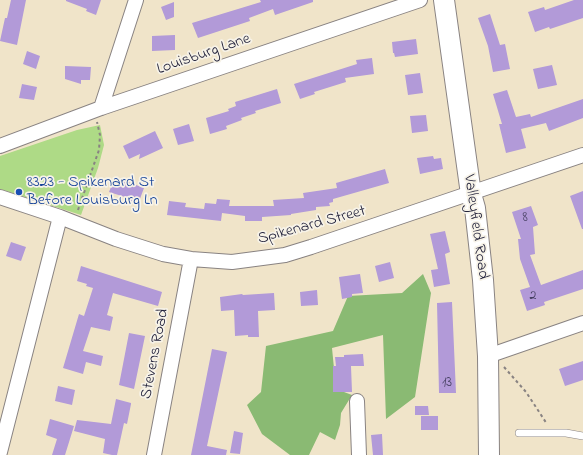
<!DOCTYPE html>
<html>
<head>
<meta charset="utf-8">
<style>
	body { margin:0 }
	canvas { display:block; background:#f0e4c9 }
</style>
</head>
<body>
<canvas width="583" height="455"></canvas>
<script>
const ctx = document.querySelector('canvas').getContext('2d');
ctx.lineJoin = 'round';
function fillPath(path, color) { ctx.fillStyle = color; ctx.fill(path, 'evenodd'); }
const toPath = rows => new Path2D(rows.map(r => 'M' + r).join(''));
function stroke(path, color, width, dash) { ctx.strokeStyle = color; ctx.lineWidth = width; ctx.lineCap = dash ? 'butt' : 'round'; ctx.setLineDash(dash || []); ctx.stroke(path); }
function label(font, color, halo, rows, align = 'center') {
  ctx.font = font + ' "Indie Flower",sans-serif'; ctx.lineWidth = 3.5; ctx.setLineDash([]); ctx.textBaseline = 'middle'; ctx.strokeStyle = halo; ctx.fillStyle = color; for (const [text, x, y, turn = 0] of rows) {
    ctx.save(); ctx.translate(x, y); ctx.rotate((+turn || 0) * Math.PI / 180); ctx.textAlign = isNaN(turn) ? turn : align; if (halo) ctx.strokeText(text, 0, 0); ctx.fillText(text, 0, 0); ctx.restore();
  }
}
fillPath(toPath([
	[100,125,104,145,98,168,81,215,0,189,0,156,77,130]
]), '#aeda86');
fillPath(toPath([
	[423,274,431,293,415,397,386,419,383,335,332,348,336,389,352,395,341,413,340,425,335,440,320,432,309,455,290,455,262,434,247,405,261,392,266,346,333,331,348,296,402,293]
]), '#8aba73');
fillPath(toPath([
	[11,0,26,0,17,45,0,41,5,18,7,18],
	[66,0,101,0,96,15,86,11,87,9,66,1],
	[260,0,313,0,313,2,275,15,273,9,249,18,250,21,198,38,192,23,261,2],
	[574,0,583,0,583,18,550,29,549,27,535,32,528,12,544,7,545,10],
	[174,2,174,17,166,20,161,7],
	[490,14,500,45,505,44,510,69,493,72,488,46,478,18],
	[175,35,175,50,152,51,152,36],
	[416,39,418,54,395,57,394,53,393,53,392,42],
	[27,51,40,56,36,69,23,64],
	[372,58,374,74,345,78,346,82,314,92,315,94,300,99,294,84,357,64,356,60],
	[552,65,557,85,538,89,533,69],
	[65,66,91,67,90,80,81,80,81,84,65,79],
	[420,73,423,93,408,95,405,75],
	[22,84,37,87,34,100,19,98],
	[277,89,281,103,255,111,256,113,241,118,242,120,226,126,227,129,210,134,206,118,229,111,228,109,236,106,235,102],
	[507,90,516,117,530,114,531,117,583,99,583,118,549,131,546,123,521,129,526,148,506,153,499,124,502,124,493,94],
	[426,115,428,131,412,133,410,116],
	[189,124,194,141,178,145,173,129],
	[155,131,163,148,139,159,140,154,129,159,123,146],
	[433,156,434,159,441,158,443,169,420,174,417,158],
	[385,169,389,183,333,199,333,202,329,203,330,206,316,207,316,210,291,214,291,215,262,217,262,221,245,221,245,216,222,213,221,221,167,215,169,201,186,203,185,207,204,209,205,203,216,204,217,199,230,200,229,206,274,206,273,200,304,198,303,193,337,188,336,183],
	[115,177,144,188,138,204,124,199,125,197,109,192],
	[583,191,583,229,582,229,570,196],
	[531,206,538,225,533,227,535,254,530,255,541,285,583,270,583,289,544,302,545,305,527,311,520,290,530,287,520,259,518,239,521,239,512,212],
	[445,231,450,252,445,254,450,284,434,287,431,270,438,269,430,234],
	[11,242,26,247,21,261,6,256],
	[390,262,394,278,379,282,375,266],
	[81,266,162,292,158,306,113,293,107,315,113,317,110,331,91,327,83,351,103,356,101,366,86,362,83,374,63,368,79,314,84,316,93,288,86,286,87,284,77,281],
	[360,274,363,293,352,294,352,297,342,299,339,277],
	[317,290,318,305,301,306,300,292],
	[274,293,275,310,258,311,259,337,248,337,248,335,235,336,234,310,221,311,220,297,242,294,243,295],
	[452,302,456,393,439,393,437,303],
	[129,333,145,336,134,389,119,385],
	[212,349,227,352,207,446,227,450,226,455,191,455],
	[363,354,364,366,351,366,352,392,333,392,333,366,336,366,335,357,344,357,344,355],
	[583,361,583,380,565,386,559,369],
	[58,386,75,390,72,405,55,401],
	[116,399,131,403,131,404,127,424,124,423,117,455,112,455,103,453,105,439,74,431,77,420,111,424],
	[415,406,428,406,429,415,415,415],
	[421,416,438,416,438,430,421,430],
	[50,419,74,426,65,455,52,455,57,439,46,435],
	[234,431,243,433,240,454,230,453],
	[382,434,383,455,373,455,371,435]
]), '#b29ad8');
const lane = toPath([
	[519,433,566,433,583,436]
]);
const street = toPath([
	[101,108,136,0],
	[0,146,101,108,420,0],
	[0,197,60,217,116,239,163,254,191,259,232,262,285,255,311,247,583,155],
	[488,356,583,323],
	[357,401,359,455],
	[0,452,60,217],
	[154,455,191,259]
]);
const secondary = toPath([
	[444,0,471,194,475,208,483,280,488,356,489,455]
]);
stroke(lane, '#898382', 8);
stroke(street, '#898382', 16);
stroke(secondary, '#898382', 22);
stroke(toPath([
	[78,210,99,150,100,135,97,122],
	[504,367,526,392,547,424]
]), '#898382', 2, [3, 3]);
stroke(lane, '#fff', 7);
stroke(street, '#fff', 14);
stroke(secondary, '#fff', 20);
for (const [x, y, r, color] of [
	[19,192,4,"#1a4fb4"]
]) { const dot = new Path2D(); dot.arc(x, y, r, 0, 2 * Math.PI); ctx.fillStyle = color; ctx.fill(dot); stroke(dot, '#f7f3e8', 1.5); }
label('14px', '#464062', null, [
	["8",525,219],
	["2",533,297],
	["13",447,384]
]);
label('16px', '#22223b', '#f7f3e8', [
	["Louisburg Lane",204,55,-19],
	["Spikenard Street",312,226,-15],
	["Valleyfield Road",475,227,82],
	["Stevens Road",156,354,-79]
]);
label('16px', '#164399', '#f7f3e8', [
	["8323 - Spikenard St",27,183],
	["Before Louisburg Ln",27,201]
], 'left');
</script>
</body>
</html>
